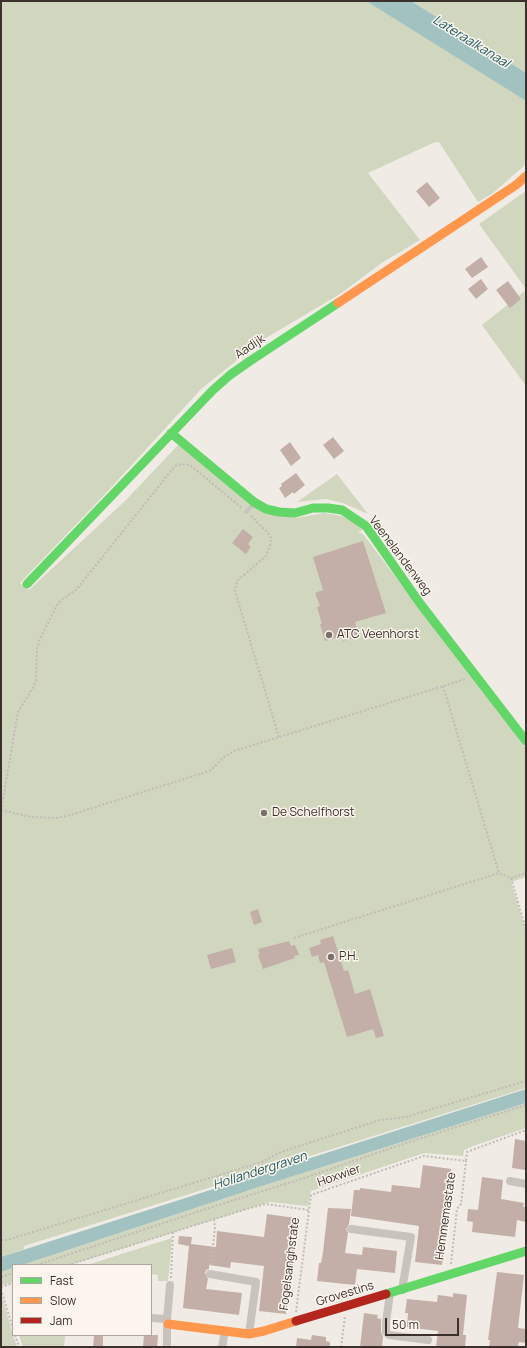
<!DOCTYPE html>
<html>
<head>
<meta charset="utf-8">
<style>
	body { margin:0 }
	#map { position:relative; width:527px; height:1348px; overflow:hidden; background:#f0ebe5; font-family:Manrope,sans-serif }
	canvas { display:block }
	.frame { position:absolute; inset:0; border:2px solid #3b302b; pointer-events:none }
	.legend { position:absolute; left:12px; top:1264px; width:140px; height:72px; box-sizing:border-box; background:#fbf5ee; border:1px solid #aea6a0; margin:0; padding:5px 7px; list-style:none; font-size:12px; color:#3b302b }
	.legend li { display:flex; align-items:center; gap:8px; height:20px }
	.legend b { width:20px; border:1px solid #aea6a0 }
	.scale { position:absolute; left:385px; top:1318px; width:74px; height:18px; box-sizing:border-box; border:2px solid #3b302b; border-top:0; padding-left:5px; font-size:12px; line-height:14px; white-space:nowrap; color:#3b302b; -webkit-text-stroke:3px #fbf5ee; paint-order:stroke }
</style>
</head>
<body>
<div id="map">
<canvas width="527" height="1348"></canvas>
<div class="frame"></div>
<ul class="legend">
<li><b style="height:5px;background:#63d668"></b>Fast</li>
<li><b style="height:5px;background:#ff974d"></b>Slow</li>
<li><b style="height:5px;background:#b3261e"></b>Jam</li>
</ul>
<div class="scale">50 m</div>
</div>
<script>
const ctx = document.querySelector('canvas').getContext('2d');
ctx.lineJoin = 'round';
function fillPath(path, color) { ctx.fillStyle = color; ctx.fill(path, 'evenodd'); }
const toPath = rows => new Path2D(rows.map(r => 'M' + r).join(''));
function stroke(path, color, width, dash) { ctx.strokeStyle = color; ctx.lineWidth = width; ctx.lineCap = dash ? 'butt' : 'round'; ctx.setLineDash(dash || []); ctx.stroke(path); }
function label(font, color, halo, rows, align = 'center') {
  ctx.font = font + ' Manrope,sans-serif'; ctx.lineWidth = 3; ctx.setLineDash([]); ctx.textBaseline = 'middle'; ctx.strokeStyle = halo; ctx.fillStyle = color; for (const [text, x, y, turn = 0] of rows) {
    ctx.save(); ctx.translate(x, y); ctx.rotate((+turn || 0) * Math.PI / 180); ctx.textAlign = isNaN(turn) ? turn : align; if (halo) ctx.strokeText(text, 0, 0); ctx.fillText(text, 0, 0); ctx.restore();
  }
}
fillPath(toPath([
	[1,1,366,1,526,101,526,164,493,193,478,202,439,142,433,143,368,173,420,240,383,262,340,294,261,341,201,389,108,491,20,583,29,590,125,501,179,444,234,489,296,518,324,513,341,516,353,521,363,530,358,532,363,534,526,748,526,877,511,882,526,931,526,1088,24,1246,24,1249,1,1257],
	[412,1,526,1,526,73,505,60],
	[526,191,526,289,479,224],
	[526,290,526,386,482,325],
	[337,474,368,514,343,503,326,499,297,502],
	[526,1103,526,1128,473,1146,464,1150,463,1156,424,1153,311,1191,308,1206,270,1202,70,1265,22,1265,265,1185],
	[172,1238,168,1281,158,1281,158,1275,151,1274,151,1265,87,1265],
	[13,1268,13,1282,1,1286,1,1272],
	[1,1293,13,1335,17,1347,1,1347],
	[19,1335,65,1335,64,1347,23,1347]
]), '#d1d6bf');
fillPath(toPath([
	[366,1,413,2,526,73,526,101],
	[526,1089,526,1103,265,1185,22,1265,13,1265,13,1268,1,1272,1,1257]
]), '#a1c2c1');
fillPath(toPath([
	[427,182,440,198,429,207,416,191],
	[481,257,488,267,472,278,465,269],
	[481,279,488,289,476,299,468,289],
	[508,281,521,299,510,308,496,290],
	[333,437,344,451,334,459,323,445],
	[290,442,301,458,291,466,280,450],
	[296,473,305,485,294,494,293,492,285,498,279,488,282,486,281,484],
	[243,529,253,537,248,544,251,547,246,554,232,543],
	[363,541,386,613,355,622,359,636,343,641,342,636,325,641,320,624,322,624,317,607,320,606,315,593,323,590,313,557],
	[258,909,262,922,254,925,250,912],
	[333,936,344,971,348,970,355,994,370,989,384,1036,376,1038,373,1029,347,1037,324,962,320,963,318,955,312,957,309,948,321,944,320,940],
	[289,941,291,946,295,945,299,955,294,956,295,958,263,969,258,955,260,954,258,949],
	[232,948,236,962,211,969,207,955],
	[515,1139,526,1141,526,1170,512,1168],
	[423,1165,451,1169,447,1200,450,1200,450,1209,442,1265,415,1262,419,1226,351,1216,354,1190,360,1190,360,1188,391,1192,392,1185,420,1188],
	[482,1177,503,1180,501,1199,524,1203,523,1207,526,1207,526,1222,517,1220,515,1237,472,1232,473,1222,467,1221,468,1209,478,1210],
	[328,1208,351,1209,349,1224,346,1229,348,1233,345,1253,362,1255,363,1247,397,1251,395,1273,357,1269,355,1285,317,1281,319,1263,321,1263,323,1252],
	[267,1214,295,1218,291,1249,294,1249,294,1258,287,1308,286,1308,286,1314,259,1311,264,1266,231,1262,230,1268,209,1265,209,1269,206,1270,205,1273,208,1279,206,1289,242,1293,239,1315,183,1308,189,1246,178,1244,179,1236,192,1237,191,1244,216,1247,217,1231,264,1237],
	[497,1272,524,1275,518,1328,526,1329,526,1343,519,1342,518,1347,489,1347,490,1340,488,1340],
	[453,1293,467,1295,463,1335,466,1335,465,1347,436,1347,438,1331,407,1327,408,1313,405,1313,407,1299,437,1302,438,1295,453,1297],
	[364,1313,378,1315,377,1318,381,1319,381,1332,383,1337,382,1347,360,1347],
	[94,1335,103,1335,103,1347,93,1347],
	[144,1335,158,1335,157,1347,143,1347],
	[312,1335,326,1337,326,1341,330,1342,330,1347,296,1347,297,1338,311,1340]
]), '#c3afa7');
stroke(toPath([
	[251,516,267,532,271,538,270,546,266,556,237,581,235,591,279,737],
	[443,686,499,873],
	[1,810,31,817,56,818,67,816,203,773,211,770,225,756,234,751,466,679],
	[1,811,18,712,34,686,36,680,37,648,40,639,57,605,61,600,76,590,175,466,181,464,190,465,242,508],
	[511,878,526,930],
	[294,938,499,873,511,878,526,873],
	[1,1240,7,1240,262,1162,281,1152,380,1120,406,1117,526,1081],
	[451,1264,457,1209,461,1204,466,1161],
	[37,1265,206,1209,304,1178,412,1141,526,1105],
	[68,1265,250,1208,266,1204,309,1210,311,1195,424,1156,466,1161,467,1152,526,1130],
	[211,1265,215,1227,214,1219],
	[1,1277,13,1273],
	[171,1278,173,1231],
	[1,1287,13,1283],
	[1,1289,13,1329],
	[296,1312,309,1210],
	[15,1335,19,1347],
	[341,1347,345,1316]
]), '#c2bbb6', 2, [2, 2]);
stroke(toPath([
	[246,512,254,503]
]), '#c9c3be', 4);
stroke(toPath([
	[510,1181,526,1184],
	[351,1229,411,1237,402,1290],
	[210,1274,256,1282,249,1334],
	[390,1293,386,1322,386,1332,389,1335,428,1340],
	[151,1318,167,1319,170,1285],
	[167,1347,167,1320],
	[222,1347,225,1331]
]), '#c9c3be', 8);
stroke(toPath([
	[171,433,254,502,266,509,279,512,295,513,313,508,328,508,342,510,366,526,419,602,526,741],
	[27,584,213,390,230,375,250,361,338,303],
	[386,1294,526,1251]
]), '#63d668', 9);
stroke(toPath([
	[338,303,516,185,526,176],
	[168,1324,249,1334,264,1331,296,1321]
]), '#ff974d', 9);
stroke(toPath([
	[296,1321,386,1294]
]), '#b3261e', 9);
for (const [x, y, r, color] of [
	[329,635,4,"#7a716c"],
	[264,813,4,"#7a716c"],
	[331,957,4,"#7a716c"]
]) { const dot = new Path2D(); dot.arc(x, y, r, 0, 2 * Math.PI); ctx.fillStyle = color; ctx.fill(dot); stroke(dot, '#fbf5ee', 1.5); }
label('12px', '#3b302b', '#fbf5ee', [
	["Aadijk",250,347,-34],
	["Veenelandenweg",400,556,53],
	["Hoxwier",339,1176,-19],
	["Hemmemastate",446,1216,-82],
	["Fogelsanghstate",290,1264,-83],
	["Grovestins",345,1294,-17]
]);
label('12px', '#3b302b', '#fbf5ee', [
	["ATC Veenhorst",337,635],
	["De Schelfhorst",272,813],
	["P.H.",339,957]
], 'left');
label('italic 13px', '#1f5a5e', '#fbf5ee', [
	["Lateraalkanaal",471,42,32],
	["Hollandergraven",260,1171,-18]
]);
</script>
</body>
</html>
